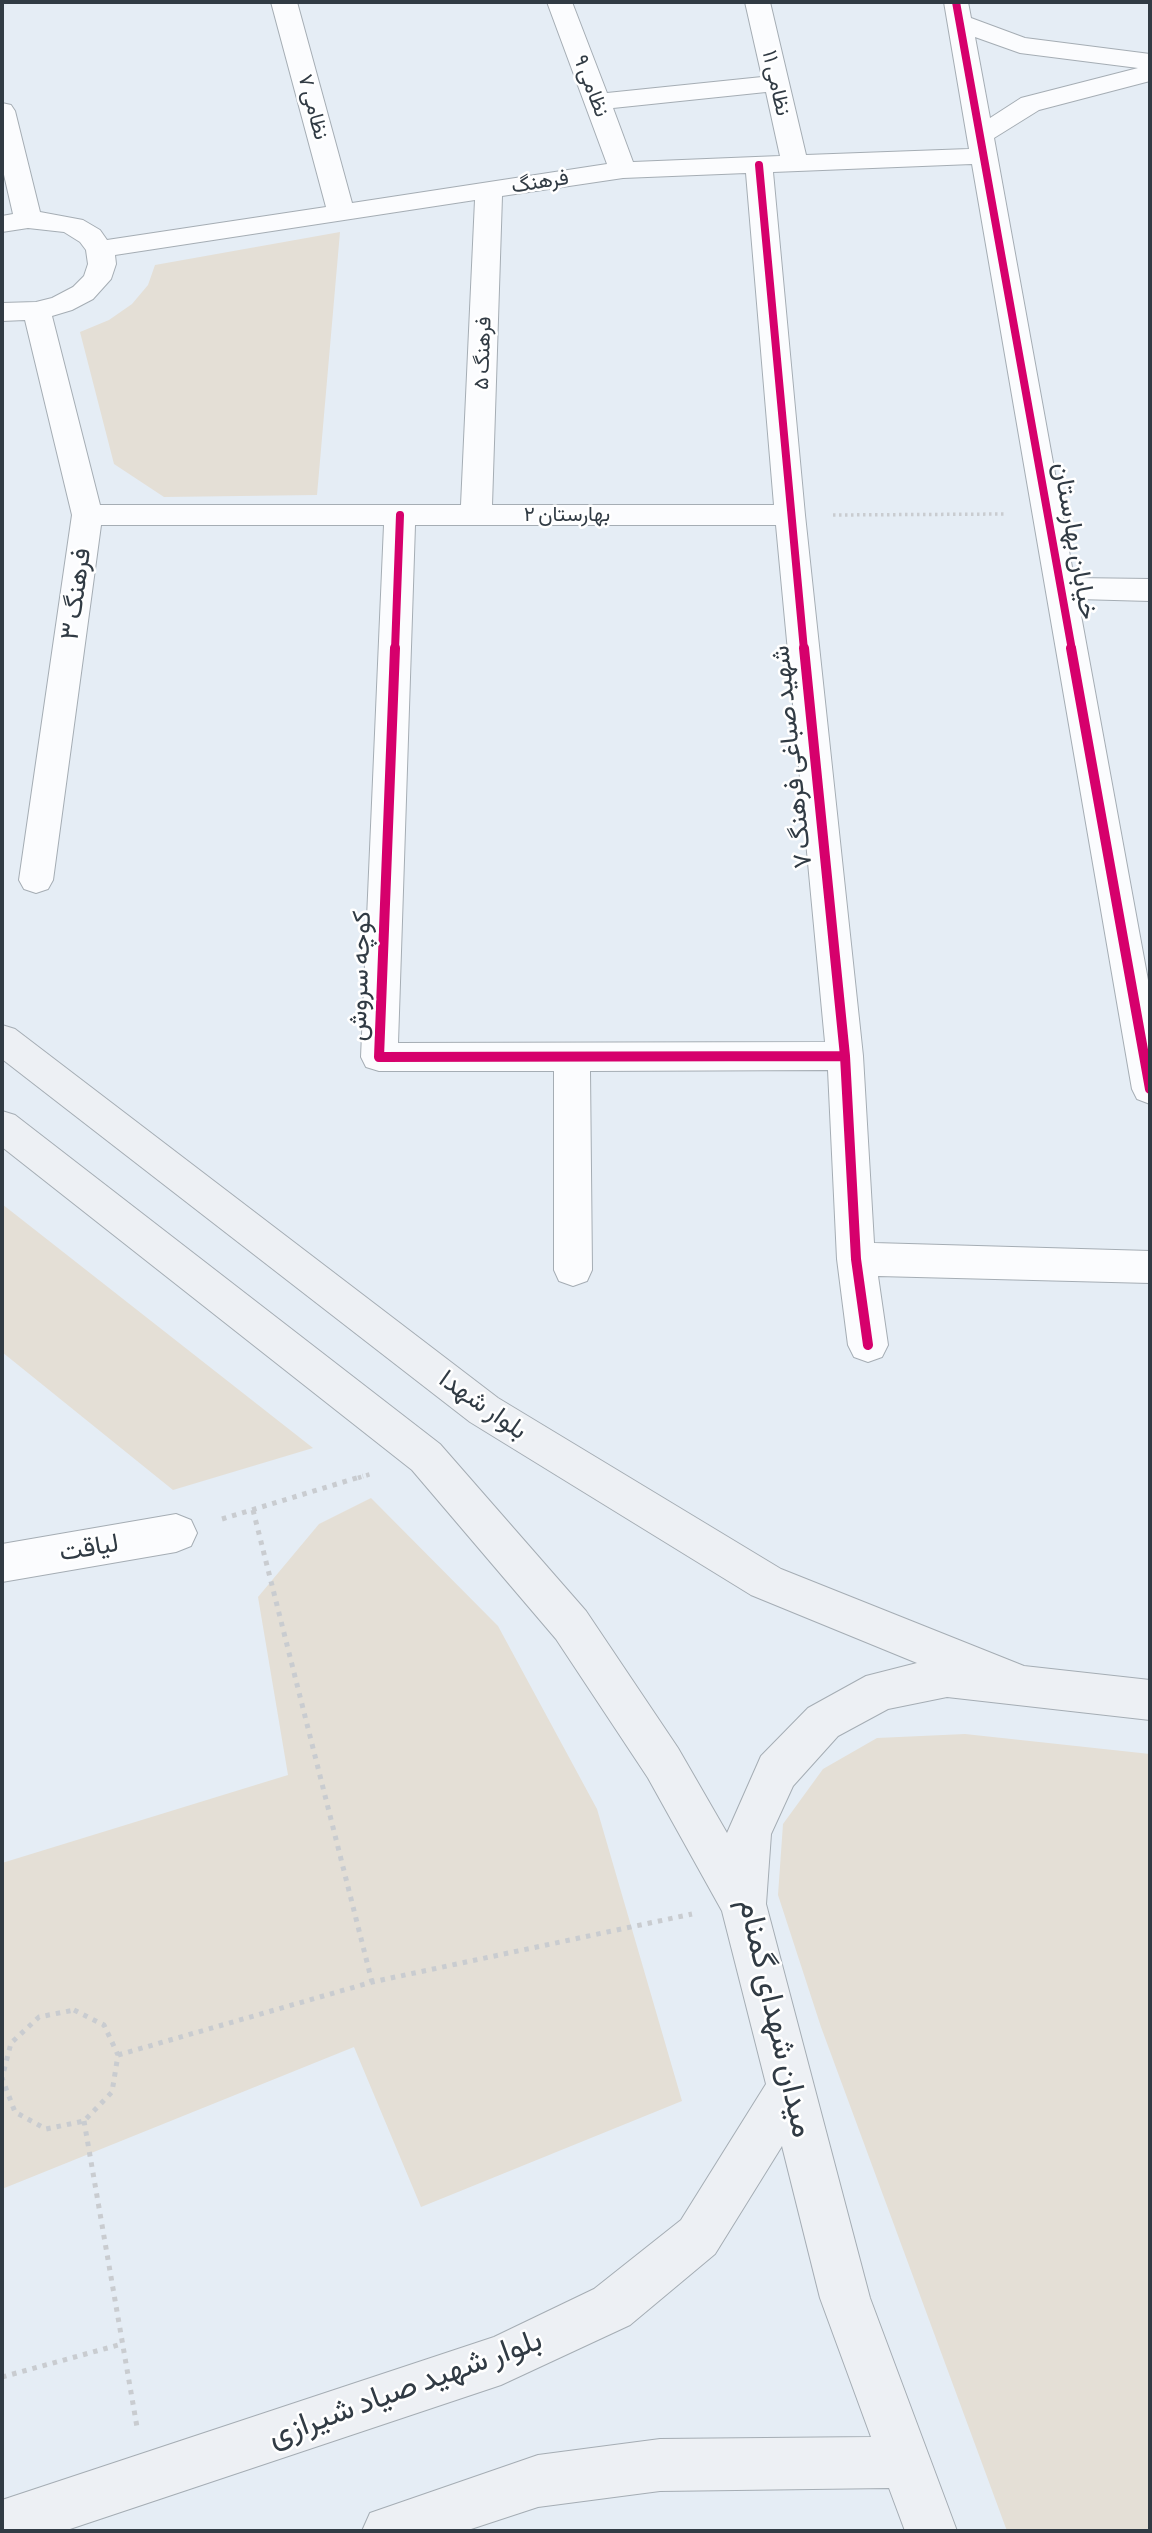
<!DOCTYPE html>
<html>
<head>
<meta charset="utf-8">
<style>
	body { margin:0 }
	#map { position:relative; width:1152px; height:2533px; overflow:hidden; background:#e5edf5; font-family:"Alegreya Sans",sans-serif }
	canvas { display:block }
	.frame { position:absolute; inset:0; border:4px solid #313b44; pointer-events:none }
</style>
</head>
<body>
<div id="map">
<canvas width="1152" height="2533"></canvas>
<div class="frame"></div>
</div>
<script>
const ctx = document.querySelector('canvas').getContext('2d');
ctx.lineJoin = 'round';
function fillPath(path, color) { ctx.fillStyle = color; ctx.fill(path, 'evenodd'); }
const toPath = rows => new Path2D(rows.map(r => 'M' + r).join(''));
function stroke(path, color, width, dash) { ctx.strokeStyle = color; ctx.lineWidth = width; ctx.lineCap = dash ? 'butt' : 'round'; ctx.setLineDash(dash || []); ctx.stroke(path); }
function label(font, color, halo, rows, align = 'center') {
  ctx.font = font + ' "Alegreya Sans",Vazirmatn,sans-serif'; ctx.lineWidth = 5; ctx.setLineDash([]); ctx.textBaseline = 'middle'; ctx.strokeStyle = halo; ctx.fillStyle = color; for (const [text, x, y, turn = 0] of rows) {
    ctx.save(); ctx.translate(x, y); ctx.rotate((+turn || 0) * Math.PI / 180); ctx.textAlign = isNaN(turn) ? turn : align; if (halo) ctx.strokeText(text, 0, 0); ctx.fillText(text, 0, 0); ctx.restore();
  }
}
fillPath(toPath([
	[340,232,317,495,164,497,114,464,80,332,109,320,132,304,148,285,155,265],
	[2,1204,313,1448,173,1490,2,1352],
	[371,1498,498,1626,597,1809,682,2101,421,2207,354,2047,2,2189,2,1863,288,1775,258,1597,319,1524],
	[965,1734,1150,1754,1150,2531,1007,2531,821,2027,778,1895,783,1824,823,1769,877,1738]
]), '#e4dfd6');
const street = toPath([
	[271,2,297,2,352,203,607,164,547,2,572,2,607,93,762,77,745,2,770,2,806,155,969,149,944,2,968,2,971,18,1025,38,1150,54,1150,81,1039,110,994,138,1074,578,1150,579,1150,601,1078,599,1150,991,1150,1104,1137,1099,1132,1089,972,164,773,172,805,515,863,1056,874,1243,1150,1251,1150,1283,878,1276,888,1345,882,1357,868,1362,854,1357,848,1345,837,1259,828,1070,590,1071,592,1270,587,1281,573,1286,559,1281,554,1270,554,1071,379,1071,366,1067,361,1057,384,525,101,525,53,880,48,889,36,893,24,889,19,880,72,515,25,320,2,321,2,303,36,302,52,298,73,287,84,276,88,264,86,250,80,242,64,232,28,228,2,232,2,216,13,214,2,166,2,103,11,105,15,111,40,212,83,220,100,230,107,240,326,207,271,2],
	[975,37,1020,53,1138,68,1021,98,990,118,975,37],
	[766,92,780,156,633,162,613,108,766,92],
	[746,173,774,505,492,505,502,196,623,178,746,173],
	[475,200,461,505,100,505,52,316,72,310,93,299,111,279,116,264,115,255,475,200],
	[415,525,776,525,825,1042,398,1043,415,525],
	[176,1514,191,1520,197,1533,191,1546,176,1552,2,1582,2,1544,176,1514]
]);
const secondary = toPath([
	[2,1025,15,1029,498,1398,781,1569,1024,1666,1150,1680,1150,1720,947,1697,888,1709,838,1736,793,1786,771,1834,766,1904,870,2298,957,2531,905,2531,889,2488,660,2491,538,2507,465,2531,362,2531,370,2513,538,2455,660,2439,871,2437,820,2298,782,2146,715,2254,630,2325,501,2385,64,2531,2,2531,2,2500,494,2337,594,2289,681,2220,766,2084,722,1911,648,1778,556,1639,412,1470,2,1147,2,1111,15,1115,440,1444,586,1611,678,1748,727,1833,761,1756,808,1708,866,1676,917,1663,751,1595,470,1422,2,1059,2,1025]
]);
stroke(street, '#a5adb4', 2);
stroke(secondary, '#a5adb4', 2);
stroke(toPath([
	[833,515,1006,514]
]), '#c9ccd0', 3.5, [2.5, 3.5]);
stroke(toPath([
	[358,1478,371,1474]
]), '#c9ccd0', 4.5, [3.5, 5]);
stroke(toPath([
	[253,1510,372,1982],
	[222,1519,363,1476],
	[74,2010,104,2025,118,2055,112,2092,84,2121,46,2129,15,2112,2,2078,11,2043,39,2017,74,2010],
	[118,2055,372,1982,692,1914],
	[84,2121,137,2427],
	[2,2377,122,2344]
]), '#c9ccd0', 5, [4.5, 6]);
fillPath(street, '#fbfcfe');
fillPath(secondary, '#edf0f4');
stroke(toPath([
	[956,2,1072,650],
	[759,165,804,650],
	[395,650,400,515]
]), '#d6006c', 8);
stroke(toPath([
	[395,648,379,1057,845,1056],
	[804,648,845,1056,856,1259,868,1345],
	[1071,648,1150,1089]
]), '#d6006c', 10);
label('21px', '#313b44', '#fff', [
	["نظامی ۱۱",776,83,77],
	["نظامی ۹",591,86,69],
	["نظامی ۷",313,107,75],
	["فرهنگ",540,182,-9],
	["فرهنگ ۵",483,353,-88],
	["بهارستان ۲",567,515]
]);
label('26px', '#313b44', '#fff', [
	["خیابان بهارستان",1075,541,80],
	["فرهنگ ۳",76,594,-82],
	["شهید صباغی فرهنگ ۷",792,757,-96],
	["کوچه سروش",360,976,-88],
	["بلوار شهدا",483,1405,35],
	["لیاقت",89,1548,-10]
]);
label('32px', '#313b44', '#fff', [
	["میدان شهدای گمنام",776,2018,77],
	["بلوار شهید صیاد شیرازی",405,2388,-20]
]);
</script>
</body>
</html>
